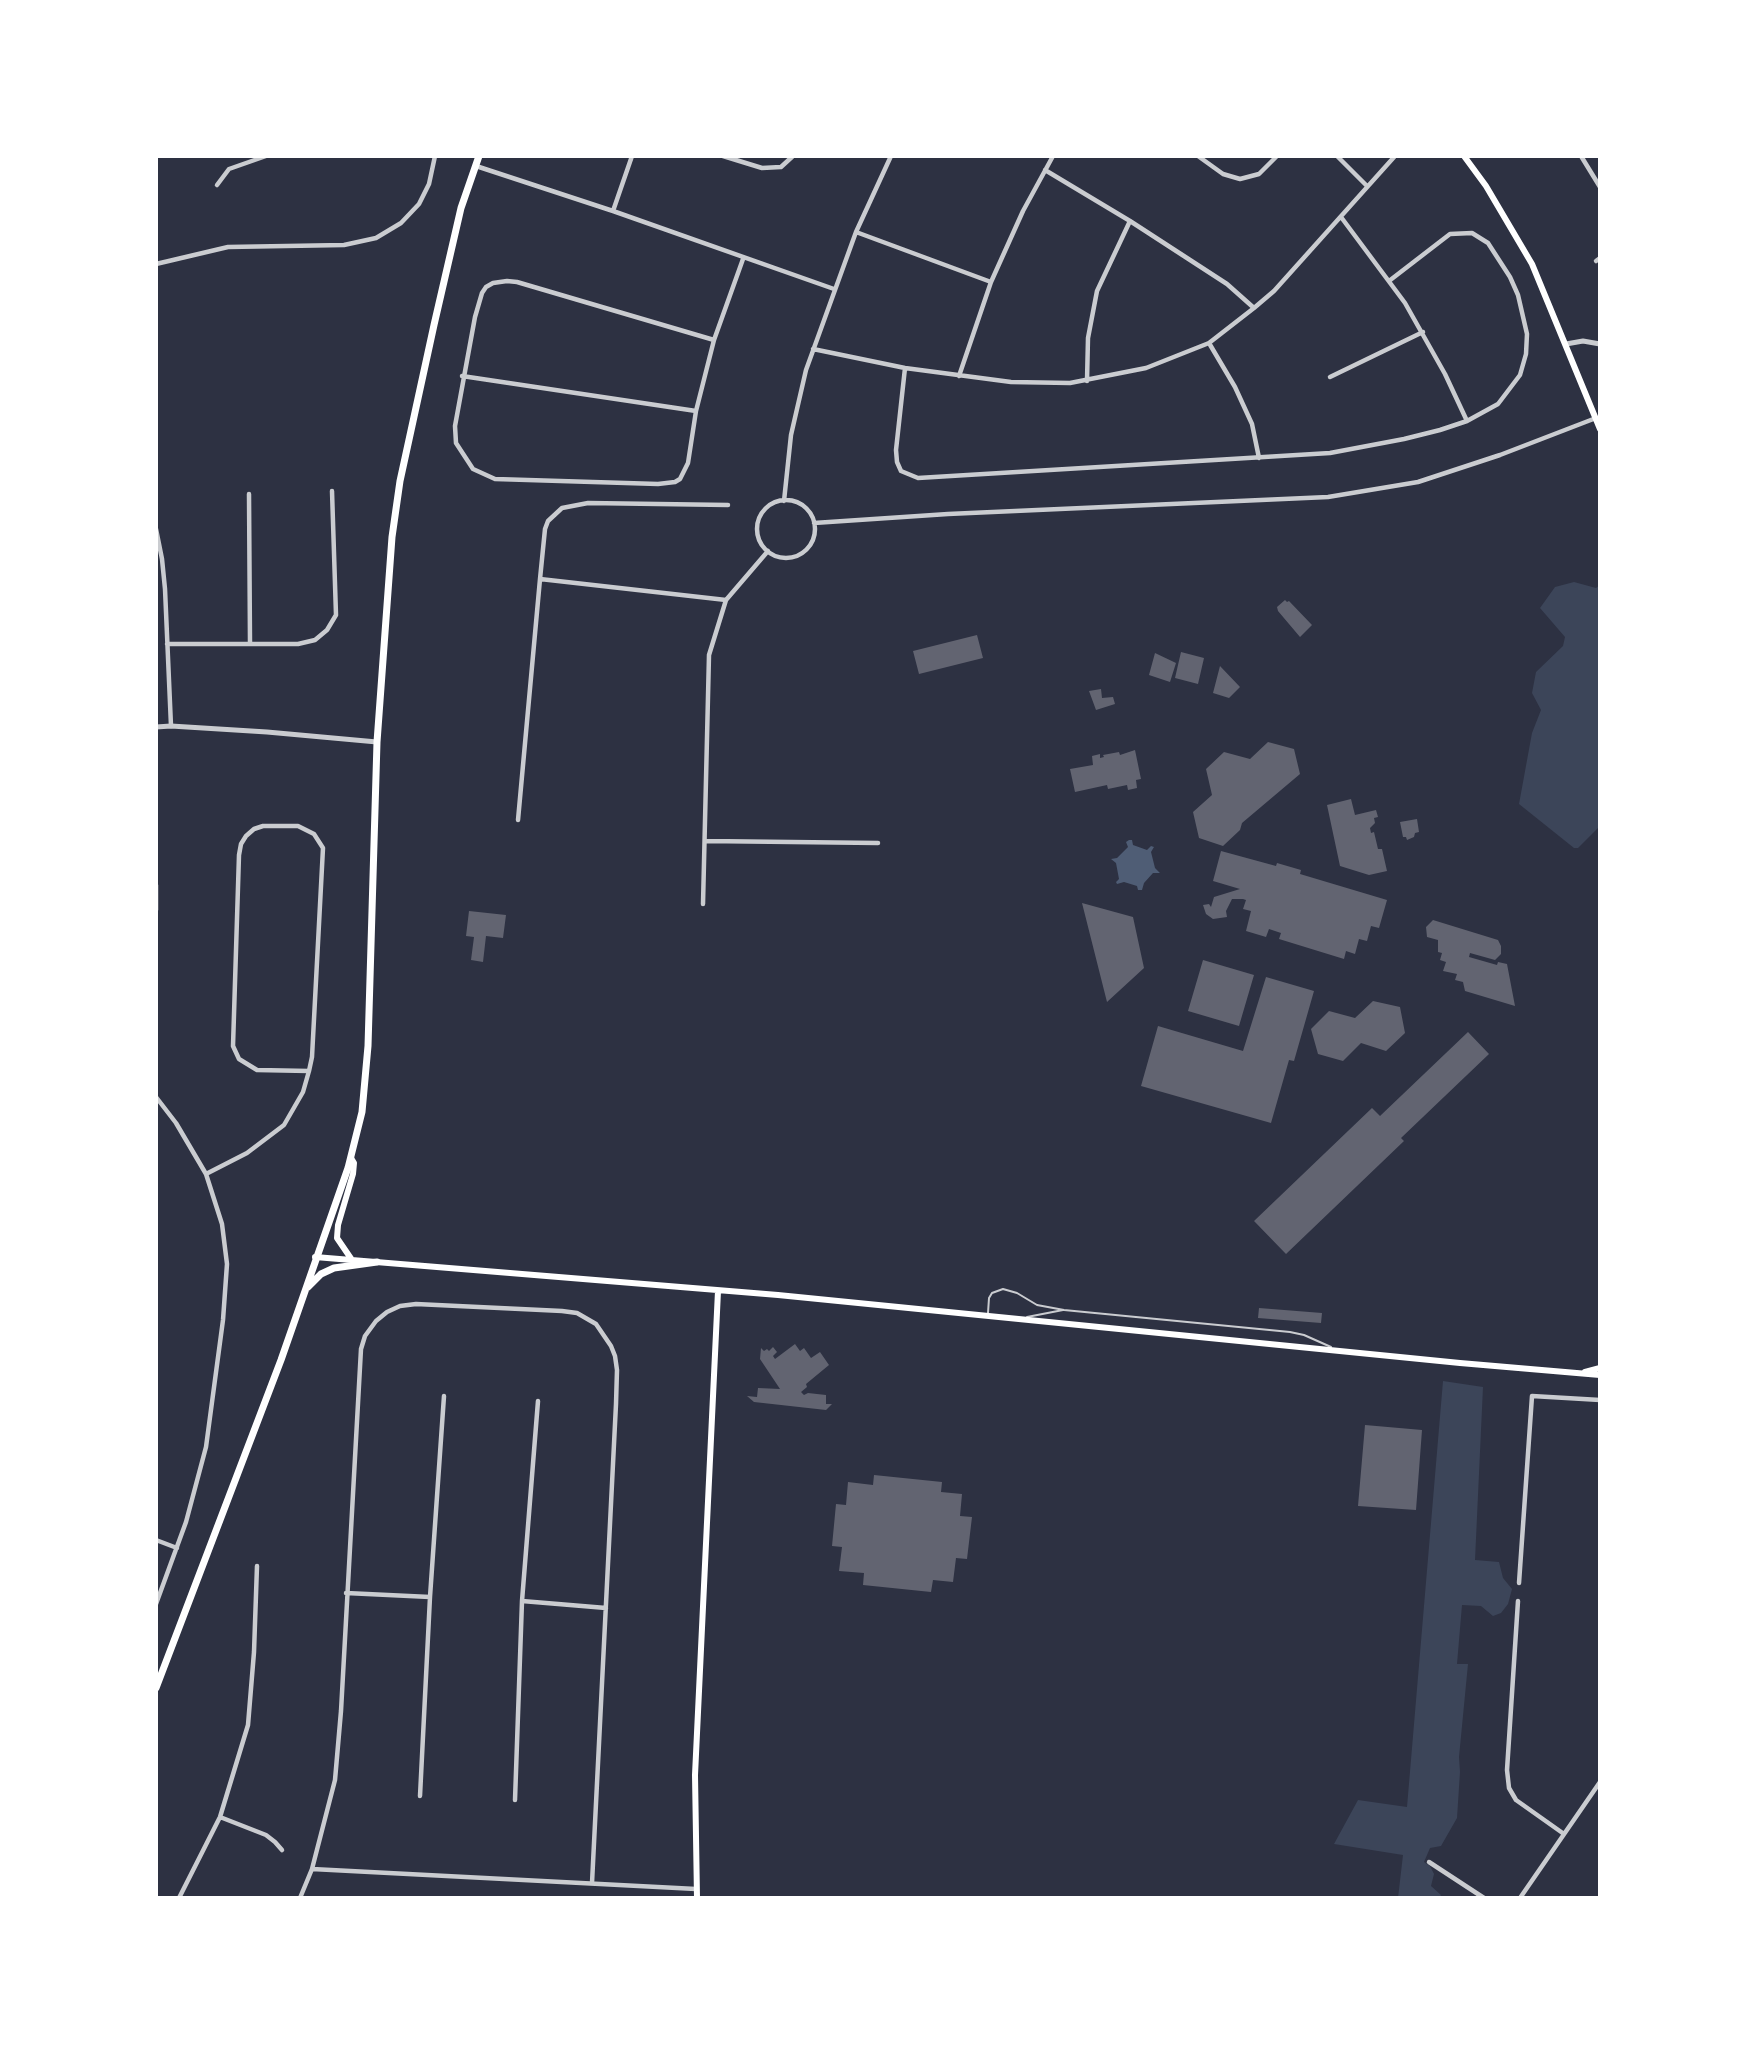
<!DOCTYPE html>
<html>
<head>
<meta charset="utf-8">
<style>
	body { margin:0 }
	#map { position:relative; width:1756px; height:2054px; overflow:hidden; background:#2d3142; font-family:Helvetica,sans-serif }
	canvas { display:block }
	.frame { position:absolute; inset:0; border:158px solid #fff; pointer-events:none }
</style>
</head>
<body>
<div id="map">
<canvas width="1756" height="2054"></canvas>
<div class="frame"></div>
</div>
<script>
const ctx = document.querySelector('canvas').getContext('2d');
ctx.lineJoin = 'round';
function fillPath(path, color) { ctx.fillStyle = color; ctx.fill(path, 'evenodd'); }
const toPath = rows => new Path2D(rows.map(r => 'M' + r).join(''));
function stroke(path, color, width, dash) { ctx.strokeStyle = color; ctx.lineWidth = width; ctx.lineCap = dash ? 'butt' : 'round'; ctx.setLineDash(dash || []); ctx.stroke(path); }
fillPath(toPath([
	[1574,582,1596,588,1600,585,1600,826,1578,848,1574,848,1519,804,1532,733,1541,710,1532,693,1536,672,1563,646,1565,637,1540,608,1555,587],
	[1443,1381,1483,1387,1475,1560,1499,1562,1503,1578,1512,1589,1508,1604,1501,1613,1493,1616,1481,1606,1462,1605,1457,1664,1468,1664,1459,1757,1460,1772,1457,1818,1441,1846,1430,1848,1424,1862,1430,1866,1434,1874,1431,1886,1441,1895,1439,1898,1398,1898,1403,1855,1334,1844,1358,1800,1407,1807]
]), '#3c4559');
fillPath(toPath([
	[1129,840,1132,840,1133,845,1147,850,1151,846,1154,847,1151,852,1155,868,1160,873,1153,873,1144,883,1142,890,1138,890,1137,886,1124,882,1117,884,1116,882,1119,879,1116,863,1111,859,1117,858,1128,847,1126,842]
]), '#4f5d75');
fillPath(toPath([
	[1285,600,1287,602,1289,601,1312,625,1300,637,1278,611,1277,607],
	[977,635,983,658,919,674,913,651],
	[1181,652,1204,658,1198,684,1175,678],
	[1155,653,1176,663,1170,682,1149,675],
	[1220,666,1240,687,1229,698,1213,693],
	[1101,689,1102,698,1113,697,1115,704,1096,710,1089,691],
	[1268,742,1294,749,1300,774,1242,823,1240,830,1223,846,1199,838,1193,812,1212,795,1206,769,1224,752,1250,759],
	[1135,750,1141,779,1136,780,1137,788,1128,790,1127,785,1108,789,1107,785,1075,792,1070,769,1093,765,1092,756,1100,754,1100,758,1104,757,1103,755,1119,752,1120,755],
	[1351,799,1355,815,1376,810,1378,817,1374,818,1375,823,1370,828,1371,833,1374,832,1378,849,1382,849,1387,871,1369,875,1340,866,1327,805],
	[1417,819,1419,832,1415,833,1414,837,1407,840,1406,837,1403,837,1400,822],
	[1221,851,1276,866,1277,863,1301,870,1300,874,1387,900,1379,928,1371,926,1367,941,1359,939,1355,954,1346,951,1344,959,1279,939,1281,933,1269,929,1266,937,1246,931,1251,911,1243,909,1246,900,1243,899,1232,899,1226,911,1227,917,1213,919,1206,914,1203,905,1209,904,1211,907,1214,897,1240,889,1213,881],
	[1082,903,1133,917,1144,968,1107,1002],
	[469,911,506,915,503,938,486,936,483,962,471,960,474,937,466,936],
	[1433,920,1498,940,1501,946,1501,954,1495,960,1470,953,1469,957,1497,965,1498,962,1507,964,1515,1006,1465,991,1463,982,1455,980,1457,974,1443,971,1446,962,1440,960,1442,953,1438,952,1438,940,1427,937,1426,927],
	[1203,960,1254,975,1239,1026,1188,1011],
	[1266,977,1314,991,1294,1061,1289,1060,1271,1123,1141,1086,1158,1026,1243,1051],
	[1373,1001,1400,1007,1405,1033,1386,1051,1361,1043,1343,1061,1318,1054,1311,1029,1329,1011,1355,1018],
	[1468,1032,1489,1054,1401,1138,1404,1141,1286,1254,1254,1221,1372,1108,1380,1116],
	[1259,1308,1322,1313,1321,1323,1258,1318],
	[795,1344,800,1351,804,1348,811,1358,820,1352,829,1365,806,1384,807,1387,801,1392,804,1395,808,1393,826,1395,826,1404,832,1404,826,1410,754,1402,747,1396,757,1397,758,1388,780,1389,760,1359,761,1348,764,1351,767,1349,769,1351,773,1347,777,1352,773,1356,775,1359],
	[1365,1425,1422,1430,1416,1510,1358,1506],
	[874,1475,942,1482,941,1492,962,1494,960,1516,972,1517,967,1559,956,1558,953,1582,933,1580,931,1592,863,1585,864,1573,839,1571,842,1547,832,1546,836,1504,846,1505,848,1482,873,1485]
]), '#626471');
stroke(toPath([
	[988,1313,989,1298,992,1293,1003,1289,1017,1293,1037,1305,1064,1310,1290,1332,1304,1335,1331,1347],
	[1027,1317,1063,1310]
]), '#caccd0', 2);
stroke(toPath([
	[723,156,762,168,781,167,793,156],
	[1198,156,1223,174,1240,179,1259,174,1277,156],
	[1337,156,1367,186],
	[1581,156,1600,187],
	[476,166,613,211,834,289],
	[1045,170,1130,221],
	[217,185,229,169,266,156],
	[613,211,632,156],
	[1341,217,1405,303,1445,374,1467,421],
	[856,232,991,282],
	[1596,261,1600,258],
	[156,264,228,247,344,245,376,238,401,223,419,204,429,184,435,156],
	[714,340,517,282,507,281,493,283,486,287,482,293,475,317,455,426,456,443,473,469,495,479,658,484,675,482,680,479,688,463,696,411,714,340,743,259],
	[1209,343,1235,387,1252,424,1259,458],
	[813,349,905,368,1011,382,1070,383,1146,368,1209,343,1254,308,1274,291,1395,156],
	[905,368,896,450,897,462,901,471,918,478,1330,453,1404,439,1440,430,1467,421,1498,404,1520,375,1526,354,1527,334,1518,295,1510,277,1488,243,1472,233,1450,234,1389,281],
	[462,376,696,411],
	[959,376,991,282,1023,211,1053,156],
	[1330,377,1423,332],
	[1087,381,1088,338,1097,291,1130,221,1227,284,1254,308],
	[249,494,250,643],
	'757 529a29 29 0 1 1 58 0a29 29 0 1 1-58 0Z',
	[784,501,791,435,806,370,856,232,891,156],
	[814,523,948,514,1328,497,1418,482,1500,455,1596,418],
	[156,529,162,559,165,589,171,726],
	[540,579,545,529,548,521,562,508,588,503,728,505],
	[167,644,298,644,315,640,327,630,336,615,332,491],
	[518,820,540,579,726,600],
	[705,841,878,843],
	[156,885,156,910],
	[703,904,709,655,726,600,768,551],
	[156,1097,176,1123,206,1174,222,1224,227,1264,223,1320,206,1447,186,1522,156,1604],
	[206,1174,247,1153,284,1125,303,1092,309,1071,312,1057,323,848,314,834,298,826,263,826,254,829,246,836,241,844,239,855,233,1046,239,1059,257,1070,309,1071],
	[156,1540,177,1548],
	[1519,1583,1532,1396,1600,1400],
	[346,1593,430,1597],
	[522,1601,606,1608],
	[1518,1601,1507,1770,1509,1788,1516,1800,1564,1834],
	[420,1796,430,1597,444,1396],
	[515,1800,522,1601,538,1401],
	[220,1817,266,1835,275,1842,282,1850],
	[1429,1862,1484,1898],
	[312,1869,696,1889],
	[179,1898,220,1817,248,1725,254,1652,257,1566],
	[300,1898,312,1869,335,1780,341,1711,361,1349,365,1336,376,1321,387,1312,400,1306,416,1304,562,1311,577,1313,596,1324,611,1346,615,1356,617,1370,616,1404,592,1883],
	[1520,1898,1600,1782]
]), '#caccd0', 4.5);
stroke(toPath([
	[1566,344,1583,341,1600,344],
	[156,727,171,726,267,732,377,742]
]), '#caccd0', 5);
stroke(toPath([
	[1464,156,1486,186,1532,264,1600,429],
	[351,1158,354,1163,353,1174,338,1225,337,1238,352,1260],
	[315,1257,778,1295,1460,1363,1600,1375],
	[1585,1372,1600,1368],
	[697,1898,695,1775,718,1291]
]), '#fff', 6);
stroke(toPath([
	[308,1287,321,1274,334,1268,377,1262],
	[156,1688,281,1360,348,1168,362,1112,368,1046,377,742,392,537,400,481,434,325,461,208,479,156]
]), '#fff', 7);
</script>
</body>
</html>
